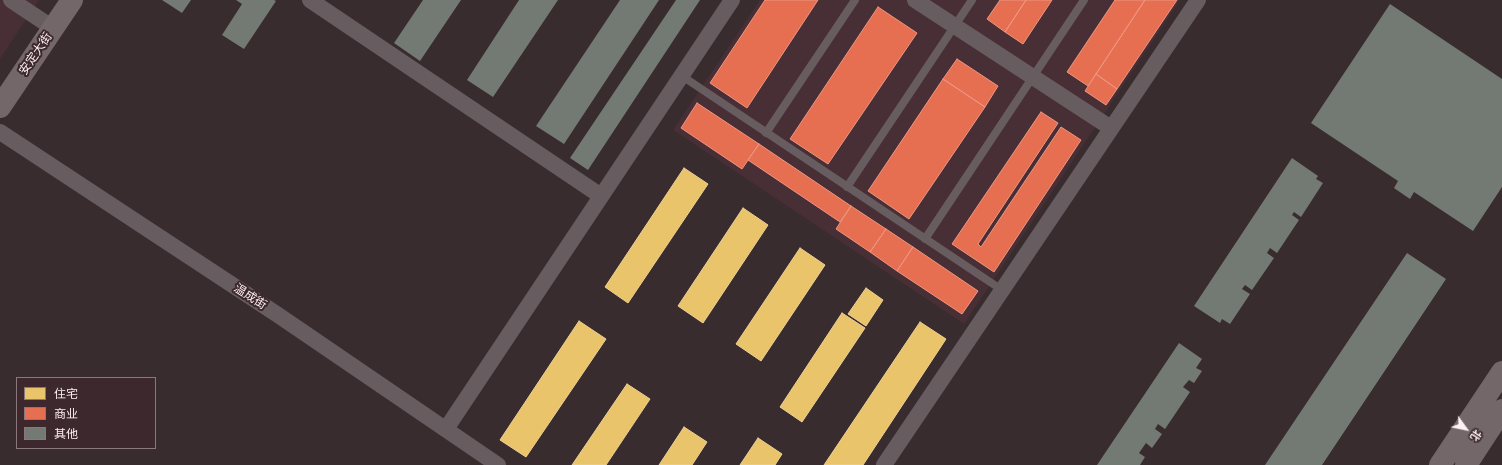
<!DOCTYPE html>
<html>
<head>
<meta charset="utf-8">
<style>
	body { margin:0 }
	#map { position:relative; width:1502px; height:465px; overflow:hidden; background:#382c2f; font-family:Manrope,"Noto Sans SC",sans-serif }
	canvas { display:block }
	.legend { position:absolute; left:16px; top:377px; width:140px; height:72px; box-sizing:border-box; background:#3c282d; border:1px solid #8a787c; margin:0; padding:5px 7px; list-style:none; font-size:12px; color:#fef0f3 }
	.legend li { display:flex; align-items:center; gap:8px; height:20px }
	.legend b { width:20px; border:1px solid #8a787c }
	.north { position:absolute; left:1446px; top:409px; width:40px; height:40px; -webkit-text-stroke:3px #3c282d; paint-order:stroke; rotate:123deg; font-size:11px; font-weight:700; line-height:16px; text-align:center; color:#fef0f3 }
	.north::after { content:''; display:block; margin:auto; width:14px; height:18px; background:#fef0f3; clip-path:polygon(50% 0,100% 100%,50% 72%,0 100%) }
</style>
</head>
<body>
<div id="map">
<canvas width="1502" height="465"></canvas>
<ul class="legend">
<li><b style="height:11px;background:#e9c46a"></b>住宅</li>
<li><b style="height:11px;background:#e76f51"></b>商业</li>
<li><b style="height:11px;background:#737a73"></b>其他</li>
</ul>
<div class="north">北</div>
</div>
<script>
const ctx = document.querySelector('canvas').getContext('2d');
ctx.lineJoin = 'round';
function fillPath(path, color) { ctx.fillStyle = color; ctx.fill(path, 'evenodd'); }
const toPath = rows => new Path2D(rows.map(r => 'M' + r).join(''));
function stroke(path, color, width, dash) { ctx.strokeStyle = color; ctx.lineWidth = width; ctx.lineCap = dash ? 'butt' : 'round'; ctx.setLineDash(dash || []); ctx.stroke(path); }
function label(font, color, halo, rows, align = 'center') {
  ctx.font = font + ' Manrope,"Noto Sans SC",sans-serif'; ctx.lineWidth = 4; ctx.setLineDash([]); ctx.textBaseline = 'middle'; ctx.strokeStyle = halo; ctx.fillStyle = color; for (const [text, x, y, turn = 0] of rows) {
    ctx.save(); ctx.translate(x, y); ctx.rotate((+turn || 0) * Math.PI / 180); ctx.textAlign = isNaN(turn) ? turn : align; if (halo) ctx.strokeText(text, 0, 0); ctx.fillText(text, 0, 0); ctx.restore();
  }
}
fillPath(toPath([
	[0,0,39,0,0,59],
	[760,0,1180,0,964,324,673,130]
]), '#482e35');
const homes = toPath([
	[684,168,708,184,628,303,605,287,684,168],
	[743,208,768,225,703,323,678,306,743,208],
	[800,248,825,265,761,361,736,344,800,248],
	[866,288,883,300,866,326,848,314,866,288],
	[842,313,865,328,802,422,780,407,842,313],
	[579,321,606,339,526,457,500,440,579,321],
	[920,322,946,339,863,465,824,465,920,322],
	[627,384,650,399,606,465,572,465,627,384],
	[684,427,707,442,692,465,659,465,684,427],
	[758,438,782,454,775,465,740,465,758,438]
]);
fillPath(homes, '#e9c46a');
stroke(homes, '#efd193', 1);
const shops = toPath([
	[765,0,818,0,747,108,710,83,765,0],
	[1000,0,1026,0,1005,32,987,19,1000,0],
	[1026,0,1052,0,1023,44,1005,32,1026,0],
	[1115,0,1145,0,1088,86,1067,72,1115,0],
	[1145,0,1177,0,1117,89,1096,74,1145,0],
	[878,7,917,33,828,164,790,139,878,7],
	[957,59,998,86,985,107,943,79,957,59],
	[1096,74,1117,89,1106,105,1085,91,1096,74],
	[943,79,985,107,909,219,868,191,943,79],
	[697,103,759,144,742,169,681,128,697,103],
	[1041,112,1058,123,978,244,981,247,1061,127,1081,140,994,272,952,244,1041,112],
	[759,144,851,206,840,222,748,160,759,144],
	[851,206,886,229,870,252,836,229,851,206],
	[886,229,913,247,897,271,870,252,886,229],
	[913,247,978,291,962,314,897,271,913,247]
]);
fillPath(shops, '#e76f51');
stroke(shops, '#ee9682', 1);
fillPath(toPath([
	[162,0,191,0,182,13],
	[236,0,274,0,276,1,244,49,222,35,242,4],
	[423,0,461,0,420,61,394,43],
	[519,0,558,0,493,97,467,80],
	[620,0,659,0,564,144,536,126],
	[676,0,700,0,588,170,570,158],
	[1390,4,1502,79,1502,187,1473,231,1414,192,1410,199,1394,188,1398,181,1311,123],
	[1292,158,1318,176,1316,179,1323,183,1301,217,1294,212,1292,215,1299,220,1277,253,1270,248,1267,253,1274,258,1252,290,1245,285,1242,289,1250,294,1230,324,1222,319,1220,323,1194,306],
	[1407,253,1446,279,1322,465,1265,465],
	[1179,343,1202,359,1196,368,1202,371,1194,383,1189,380,1183,387,1190,392,1165,429,1158,424,1155,429,1162,434,1152,448,1146,443,1139,453,1145,457,1140,465,1097,465]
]), '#737a73');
stroke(toPath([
	[682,76,1002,290],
	[766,133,855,0],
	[847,187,972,0],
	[925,239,1084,0]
]), '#675c5f', 8);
stroke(toPath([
	[11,0,53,28],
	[310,0,601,196],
	[915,0,1111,128],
	[0,132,278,315,498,465],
	[446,429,732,0],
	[884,465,1198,0]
]), '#675c5f', 16);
stroke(toPath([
	[0,107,72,0],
	[1440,465,1502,372],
	[1466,465,1502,410]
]), '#73676a', 22);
label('12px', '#fef0f3', '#3c282d', [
	["安定大街",36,54,-56],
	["温成街",250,297,33]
]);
</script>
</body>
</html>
